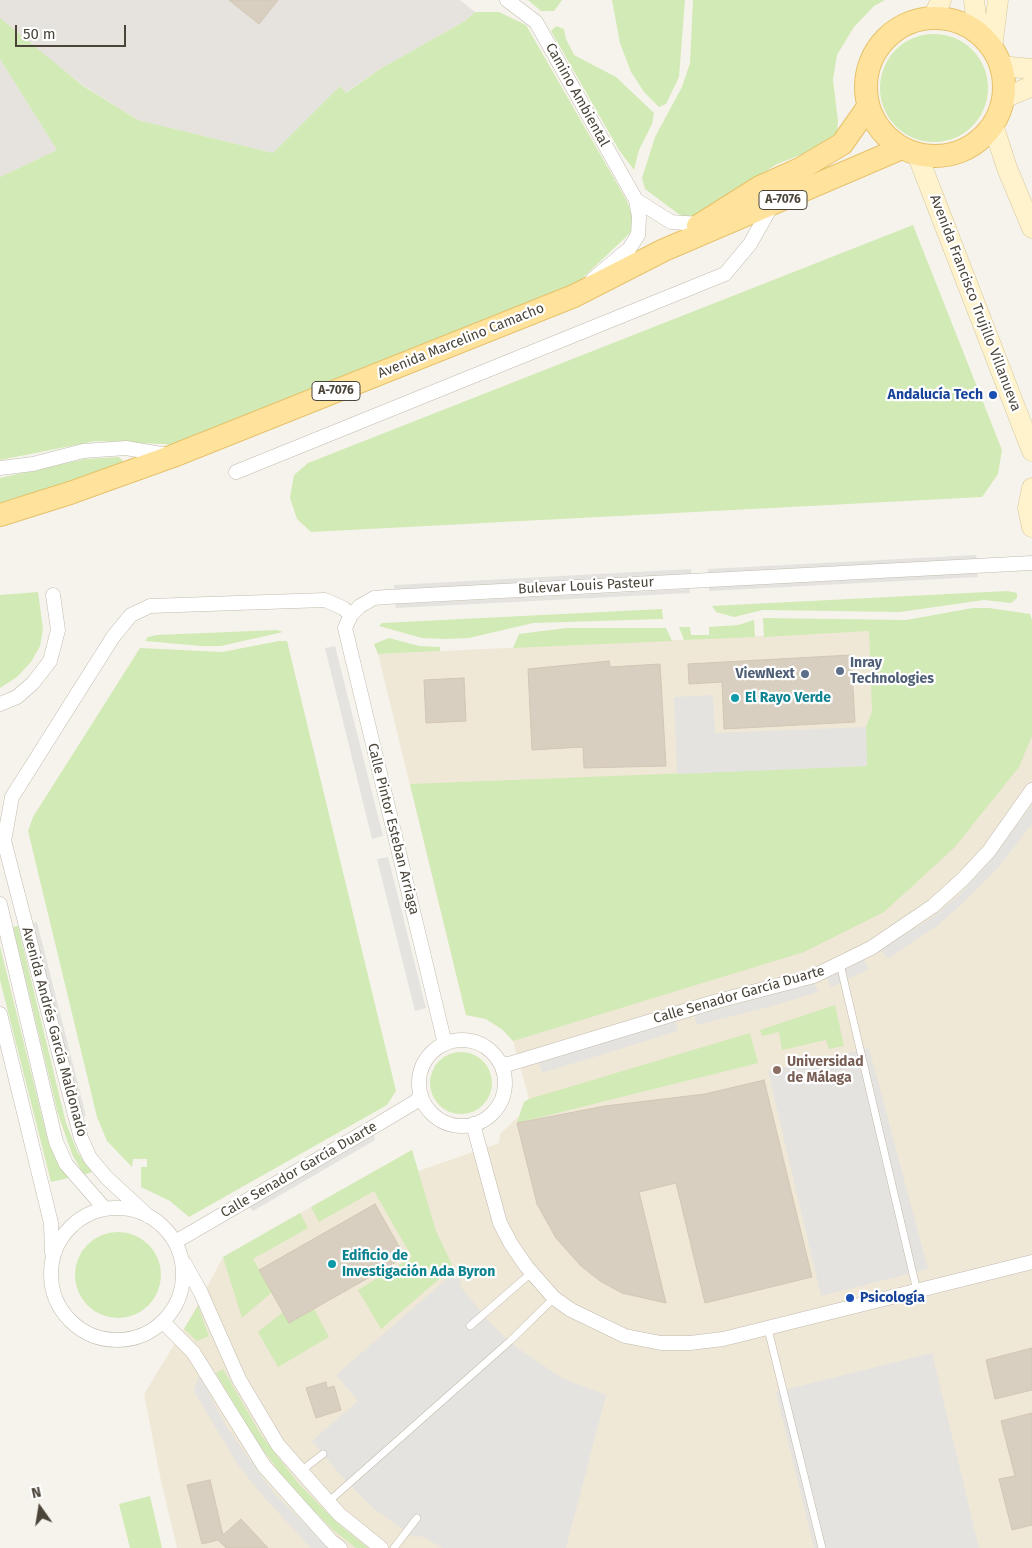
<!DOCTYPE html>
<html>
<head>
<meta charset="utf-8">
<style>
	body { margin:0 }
	#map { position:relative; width:1032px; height:1548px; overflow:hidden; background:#f6f3ec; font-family:"Fira Sans",sans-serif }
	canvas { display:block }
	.north { position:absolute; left:15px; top:1483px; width:50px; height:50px; -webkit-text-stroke:4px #fff; paint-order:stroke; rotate:347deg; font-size:14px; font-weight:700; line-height:20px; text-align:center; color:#4b4439 }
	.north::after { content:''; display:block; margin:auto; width:18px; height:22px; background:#4b4439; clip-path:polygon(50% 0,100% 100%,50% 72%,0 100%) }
	.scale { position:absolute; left:15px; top:25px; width:111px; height:22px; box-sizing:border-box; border:2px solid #4b4439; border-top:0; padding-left:6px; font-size:15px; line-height:18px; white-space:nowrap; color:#4b4439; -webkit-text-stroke:4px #fff; paint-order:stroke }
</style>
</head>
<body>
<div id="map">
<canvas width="1032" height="1548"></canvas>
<div class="north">N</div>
<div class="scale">50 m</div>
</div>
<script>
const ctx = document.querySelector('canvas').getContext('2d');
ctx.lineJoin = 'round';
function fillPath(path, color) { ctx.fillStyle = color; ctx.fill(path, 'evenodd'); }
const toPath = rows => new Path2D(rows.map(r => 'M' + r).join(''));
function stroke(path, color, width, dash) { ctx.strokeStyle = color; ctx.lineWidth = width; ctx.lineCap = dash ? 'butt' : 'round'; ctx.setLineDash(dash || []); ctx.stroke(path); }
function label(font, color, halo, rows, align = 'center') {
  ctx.font = font + ' "Fira Sans",sans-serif'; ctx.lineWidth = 4.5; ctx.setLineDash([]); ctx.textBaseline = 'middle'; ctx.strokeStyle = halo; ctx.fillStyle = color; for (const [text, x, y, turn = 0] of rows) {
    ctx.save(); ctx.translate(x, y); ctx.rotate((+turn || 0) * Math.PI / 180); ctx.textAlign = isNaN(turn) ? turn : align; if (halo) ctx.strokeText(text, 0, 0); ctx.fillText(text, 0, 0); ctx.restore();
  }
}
fillPath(toPath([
	[0,0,460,0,475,12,465,21,380,69,345,93,340,86,273,153,138,120,84,86,0,22],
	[0,59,57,150,0,177]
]), '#e6e2dd');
fillPath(toPath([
	[1032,627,1032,1548,177,1548,161,1481,144,1394,191,1317,223,1257,412,1150,418,1171,499,1143,500,1134,519,1116,524,1102,529,1099,513,1041,503,1030,486,1019,466,1015,378,654,869,631]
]), '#efe8d6');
fillPath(toPath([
	[528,0,562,0,554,11,541,11],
	[612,0,685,0,679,77,666,104,659,107,644,92,631,72,620,43],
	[693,0,885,0,874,6,854,27,837,55,833,80,838,121,837,135,824,146,777,164,696,216,684,218,645,189,642,178,655,137,682,87,690,63],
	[475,12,499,12,526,25,627,201,635,224,629,234,570,290,184,445,96,441,0,460,0,177,57,150,0,59,0,18,83,86,138,120,273,153,340,86,346,93,380,69,465,21],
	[556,26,564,29,566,39,574,55,616,77,654,113,652,124,639,150,634,170,619,150,551,31],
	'880 88a54 54 0 1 1 108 0a54 54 0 1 1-108 0Z',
	[913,225,1002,450,998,474,982,497,311,532,297,519,290,498,294,475,308,463],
	[119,457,125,463,0,507,0,478,85,459],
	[1007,591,1017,593,1017,598,1011,603,984,600,900,612,763,610,734,617,716,612,712,606],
	[38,592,43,629,40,646,31,662,17,677,0,688,0,595],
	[973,608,989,608,1030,614,1032,620,1032,736,1019,767,954,848,884,912,804,952,513,1041,503,1030,486,1019,466,1015,410,784,867,766,866,727,872,712,869,631,764,637,763,618,906,620],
	[662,609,663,619,533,623,469,638,445,639,422,638,379,626,382,623],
	[754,620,755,637,684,640,679,627,690,627,691,635,709,635,709,627,738,625],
	[566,628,666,628,672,641,513,648,519,634],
	[277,630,283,632,221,646,201,646,145,641,148,637,157,635],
	[389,638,419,646,440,647,440,651,378,654,374,644],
	[279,641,287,641,396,1091,387,1105,189,1217,170,1201,141,1187,141,1167,147,1167,147,1159,133,1159,132,1167,107,1141,97,1117,28,831,33,817,140,648,222,652],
	[18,926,66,1123,78,1153,92,1172,84,1175,72,1154,58,1114,13,927],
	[0,946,48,1141,68,1178,51,1182,0,980],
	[835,1005,844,1046,829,1049,826,1040,782,1050,779,1032,762,1036,760,1030],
	[750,1033,758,1063,517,1123,524,1102,529,1099],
	'430 1083a31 31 0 1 1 62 0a31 31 0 1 1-62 0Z',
	[412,1150,436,1231,453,1267,381,1329,358,1290,412,1257,374,1191,319,1222,311,1207],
	[300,1213,308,1228,253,1259,272,1292,242,1318,223,1257],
	'75 1275a43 43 0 1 1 86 0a43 43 0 1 1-86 0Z',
	[198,1306,209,1336,197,1341,184,1329],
	[314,1309,329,1337,278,1367,258,1332,283,1312,289,1323],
	[223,1369,261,1435,298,1483,336,1522,368,1548,356,1548,332,1529,291,1487,254,1438,216,1373],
	[150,1496,162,1548,130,1548,119,1504]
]), '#d2eab5');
fillPath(toPath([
	[976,555,977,559,708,573,708,569],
	[691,569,691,574,394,590,394,585],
	[977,573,978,577,709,591,709,587],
	[690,589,690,593,396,608,395,604],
	[335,646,383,836,372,839,325,648],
	[713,695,715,733,866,727,867,766,677,774,674,697],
	[1032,805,1032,824,996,870,963,903,939,924,888,959,881,950,933,917,958,896,989,863],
	[388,857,426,1008,415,1011,377,859],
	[37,922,86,1116,81,1117,33,923],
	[864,960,869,969,831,987,827,978],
	[814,983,818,992,769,1007,697,1025,694,1016],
	[674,1020,678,1031,542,1073,539,1063],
	[869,1048,928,1269,821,1296,768,1071],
	[374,1135,375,1140,253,1211,249,1207],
	[455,1272,462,1282,459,1285,492,1325,516,1347,562,1378,606,1395,566,1548,443,1548,421,1536,413,1537,372,1507,344,1479,312,1441,358,1401,336,1375],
	[932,1353,979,1548,814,1548,776,1392],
	[199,1375,226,1426,272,1491,329,1548,311,1548,264,1497,238,1465,194,1391]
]), '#e5e3e0');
const building = toPath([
	[229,0,278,0,259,24,229,0],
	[851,655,855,722,724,729,722,682,689,684,688,664,851,655],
	[609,661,610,667,660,664,666,766,584,768,583,747,532,750,528,669,609,661],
	[464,678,466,721,426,723,424,680,464,678],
	[764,1080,812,1277,705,1303,676,1183,639,1192,666,1303,622,1293,600,1281,581,1266,556,1238,537,1204,517,1123,605,1106,705,1094,764,1080],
	[375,1204,405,1257,289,1323,259,1270,375,1204],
	[1032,1348,1032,1390,995,1399,986,1360,1032,1348],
	[326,1382,327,1388,334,1386,341,1410,316,1418,306,1388,326,1382],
	[1032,1413,1032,1525,1012,1530,999,1479,1015,1476,1001,1421,1032,1413],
	[210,1480,223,1535,241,1519,268,1548,226,1548,218,1540,202,1544,187,1485,210,1480]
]);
fillPath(building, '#d8cfc1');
stroke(building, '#d3c7b4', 1);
const lane = toPath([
	[840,964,917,1291],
	[470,1326,531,1273],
	[768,1329,822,1548],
	[301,1471,323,1454],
	[328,1502,510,1341,554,1298],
	[394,1548,417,1518]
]);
const street = toPath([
	[507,0,536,22,636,200,639,217,638,235,629,249,593,279],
	[636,200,671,222,699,224],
	[0,468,33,464,83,451,126,448,167,455],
	[236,472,725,274,750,244,772,205],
	[0,704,17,697,33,683,50,661,58,630,53,595],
	[2,833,81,1138,90,1158,107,1178,148,1216],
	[4,841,12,797,113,637,131,615,150,606,325,600,343,608,351,615],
	[0,904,56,1142,66,1164,105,1209],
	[0,1014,51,1223,52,1253],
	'419 1083a43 43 0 1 1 86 0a43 43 0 1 1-86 0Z',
	[445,1044,345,628,351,615,360,606,374,598,387,597,1032,563],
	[500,1063,509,1064,714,1002,814,976,871,948,933,906,963,879,989,851,1032,790],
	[473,1124,500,1223,511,1244,526,1266,554,1298,571,1310,625,1336,661,1343,690,1343,723,1339,1032,1262],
	'51 1274a66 66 0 1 1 132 0a66 66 0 1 1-132 0Z',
	[175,1242,380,1123,415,1102,421,1095],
	[185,1264,201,1293,239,1379,278,1445,339,1514,381,1548],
	[163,1322,193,1352,264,1466,331,1541,340,1548]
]);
const secondary = toPath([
	[974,0,978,33],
	[933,18,941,0],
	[992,48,998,0],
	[1001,66,1032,69],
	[1004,98,1032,86],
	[993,125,1007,168,1032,228],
	[917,154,1032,451],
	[1032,488,1028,508,1032,527]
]);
const primary = toPath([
	'866 87a69 69 0 1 1 138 0a69 69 0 1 1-138 0Z',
	[698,226,760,187,800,169,842,144,868,107],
	[0,515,70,493,173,456,574,296,664,250,902,148]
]);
stroke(lane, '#c2bbae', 8);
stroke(street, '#c2bbae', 15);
stroke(secondary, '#d6c79b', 21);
stroke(primary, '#e6c16a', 24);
stroke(lane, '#fff', 7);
stroke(street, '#fff', 14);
stroke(secondary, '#fff3cd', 20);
stroke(primary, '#ffe39c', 22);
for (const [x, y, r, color] of [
	[993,395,5,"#1a4fb4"],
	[840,671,5,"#5c6f8a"],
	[805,674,5,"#5c6f8a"],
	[735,698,5,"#0f9aa8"],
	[777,1070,5,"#8d6e63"],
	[332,1264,5,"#0f9aa8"],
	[850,1298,5,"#1a4fb4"]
]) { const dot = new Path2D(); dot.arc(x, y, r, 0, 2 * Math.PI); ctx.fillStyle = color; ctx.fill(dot); stroke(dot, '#fff', 2); }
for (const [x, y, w] of [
	[783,200,48],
	[336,391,48]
]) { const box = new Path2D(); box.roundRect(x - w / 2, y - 9.5, w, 19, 4); ctx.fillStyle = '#fff'; ctx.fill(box); stroke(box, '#4b4439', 1); }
label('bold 12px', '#4b4439', null, [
	["A-7076",783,200],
	["A-7076",336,391]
]);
label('14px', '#4b4439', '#fff', [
	["Camino Ambiental",577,95,61],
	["Avenida Francisco Trujillo Villanueva",975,303,69],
	["Avenida Marcelino Camacho",461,341,-22],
	["Bulevar Louis Pasteur",586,586,-3],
	["Calle Pintor Esteban Arriaga",393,829,76],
	["Calle Senador García Duarte",739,995,-16],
	["Avenida Andrés García Maldonado",54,1032,75],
	["Calle Senador García Duarte",299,1170,-30]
]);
label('bold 14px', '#164399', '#fff', [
	["Andalucía Tech",983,395],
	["Psicología",860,1298,"left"]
], 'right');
label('bold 14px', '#4e5e75', '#fff', [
	["Inray",850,663],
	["Technologies",850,679],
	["ViewNext",795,674,"right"]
], 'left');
label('bold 14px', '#0d838f', '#fff', [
	["El Rayo Verde",745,698],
	["Edificio de",342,1256],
	["Investigación Ada Byron",342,1272]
], 'left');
label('bold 14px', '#785e54', '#fff', [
	["Universidad",787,1062],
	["de Málaga",787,1078]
], 'left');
</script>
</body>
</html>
